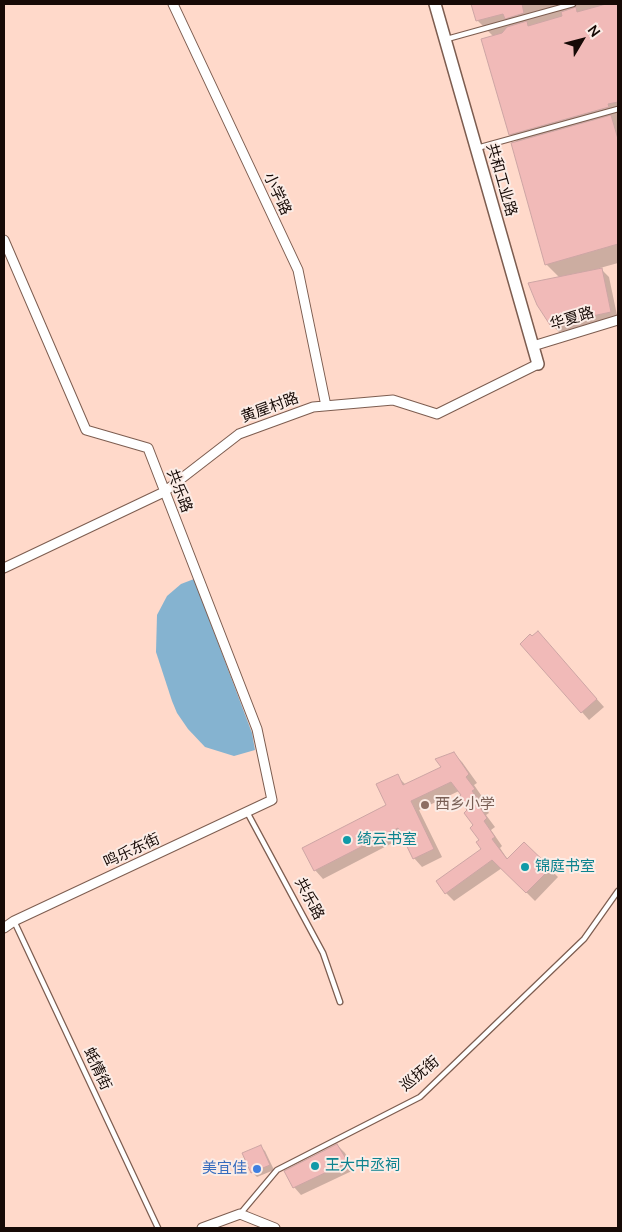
<!DOCTYPE html>
<html>
<head>
<meta charset="utf-8">
<style>
	body { margin:0 }
	#map { position:relative; width:622px; height:1232px; overflow:hidden; background:#ffd9ca; font-family:Manrope,sans-serif }
	canvas { display:block }
	.frame { position:absolute; inset:0; border:5px solid #160a06; pointer-events:none }
	.north { position:absolute; left:557px; top:15px; width:50px; height:50px; -webkit-text-stroke:4px #fbece6; paint-order:stroke; rotate:53deg; font-size:14px; font-weight:700; line-height:20px; text-align:center; color:#160a06 }
	.north::after { content:''; display:block; margin:auto; width:18px; height:22px; background:#160a06; clip-path:polygon(50% 0,100% 100%,50% 72%,0 100%) }
</style>
</head>
<body>
<div id="map">
<canvas width="622" height="1232"></canvas>
<div class="frame"></div>
<div class="north">N</div>
</div>
<script>
const ctx = document.querySelector('canvas').getContext('2d');
ctx.lineJoin = 'round';
function fillPath(path, color) { ctx.fillStyle = color; ctx.fill(path, 'evenodd'); }
const toPath = rows => new Path2D(rows.map(r => 'M' + r).join(''));
function stroke(path, color, width, dash) { ctx.strokeStyle = color; ctx.lineWidth = width; ctx.lineCap = dash ? 'butt' : 'round'; ctx.setLineDash(dash || []); ctx.stroke(path); }
function label(font, color, halo, rows, align = 'center') {
  ctx.font = font + ' Manrope,"Noto Sans SC",sans-serif'; ctx.lineWidth = 4; ctx.setLineDash([]); ctx.textBaseline = 'middle'; ctx.strokeStyle = halo; ctx.fillStyle = color; for (const [text, x, y, turn = 0] of rows) {
    ctx.save(); ctx.translate(x, y); ctx.rotate((+turn || 0) * Math.PI / 180); ctx.textAlign = isNaN(turn) ? turn : align; if (halo) ctx.strokeText(text, 0, 0); ctx.fillText(text, 0, 0); ctx.restore();
  }
}
fillPath(toPath([
	[194,579,252,733,255,750,234,756,205,747,188,729,177,713,172,701,156,652,157,615,167,596,181,584]
]), '#85b3d0');
fillPath(toPath([
	[473,4,618,4,618,263,600,268,609,277,618,320,559,332,551,324,560,278,546,264,518,142,510,134,493,36,478,21],
	[545,641,604,707,589,720,522,644],
	[453,753,462,762,477,783,474,785,483,798,480,800,489,813,486,815,495,827,491,830,502,846,500,848,508,860,524,844,558,877,535,901,502,868,454,901,446,893,482,849,469,810,459,791,419,810,442,857,422,867,414,858,404,837,323,879,315,870,388,806,397,776,406,785,443,767],
	[337,1145,345,1153,354,1170,301,1195,294,1187],
	[260,1146,265,1151,274,1170,257,1177,252,1172]
]), '#0003');
const building = toPath([
	[471,4,522,4,524,13,505,19,503,14,476,21,471,4],
	[606,4,618,4,618,102,608,104,609,107,509,135,481,39,502,33,507,27,527,21,528,26,562,16,561,12,576,7,577,12,606,4],
	[611,115,618,139,618,244,545,265,511,143,611,115],
	[602,268,611,312,550,325,537,305,528,283,602,268],
	[538,631,597,699,581,713,520,644,530,634,532,636,538,631],
	[454,752,469,774,466,777,475,789,472,791,482,804,479,806,487,818,484,821,495,837,492,839,507,859,524,842,551,868,526,893,492,860,445,894,436,881,481,849,476,842,479,840,470,828,473,825,464,813,467,810,458,797,461,795,451,782,411,801,434,849,413,859,398,828,314,871,302,848,386,805,376,784,398,774,403,785,441,767,435,759,454,752],
	[337,1144,348,1162,293,1188,284,1171,337,1144],
	[261,1145,270,1165,251,1173,242,1153,261,1145]
]);
fillPath(building, '#f1bab8');
stroke(building, '#cda5a4', 1);
const service = toPath([
	[447,39,573,4],
	[477,148,618,109],
	[247,812,323,953,340,1002],
	[14,921,158,1228],
	[240,1214,277,1170,420,1097,584,939,618,891]
]);
const minor = toPath([
	[173,4,298,270,326,406],
	[4,240,86,430,148,448,257,729,272,800,14,921,4,928],
	[533,346,618,320],
	[4,568,164,492,239,434,313,407,393,400,437,414,538,364],
	[202,1228,240,1214,275,1228]
]);
const tertiary = toPath([
	[435,4,538,364]
]);
stroke(service, '#7d5d50', 7);
stroke(minor, '#7d5d50', 11);
stroke(tertiary, '#7d5d50', 14);
stroke(service, '#fff', 4.5);
stroke(minor, '#fff', 9);
stroke(tertiary, '#fff', 11);
for (const [x, y, r, color] of [
	[425,805,5,"#8d6e63"],
	[347,840,5,"#0f9aa8"],
	[525,867,5,"#0f9aa8"],
	[315,1166,5,"#0f9aa8"],
	[257,1169,5,"#3f7fe0"]
]) { const dot = new Path2D(); dot.arc(x, y, r, 0, 2 * Math.PI); ctx.fillStyle = color; ctx.fill(dot); stroke(dot, '#fbece6', 2); }
label('15px', '#160a06', '#fbece6', [
	["共和工业路",501,180,74],
	["小学路",277,194,65],
	["华夏路",572,319,-17],
	["黄屋村路",270,408,-20],
	["共乐路",179,491,69],
	["鸣乐东街",132,851,-25],
	["共乐路",309,899,62],
	["蚝情街",97,1069,65],
	["巡抚街",420,1074,-40]
]);
label('15px', '#785e54', '#fbece6', [
	["西乡小学",435,805]
], 'left');
label('15px', '#0d838f', '#fbece6', [
	["绮云书室",357,840],
	["锦庭书室",535,867],
	["王大中丞祠",325,1166]
], 'left');
label('15px', '#366cbe', '#fbece6', [
	["美宜佳",247,1169]
], 'right');
</script>
</body>
</html>
